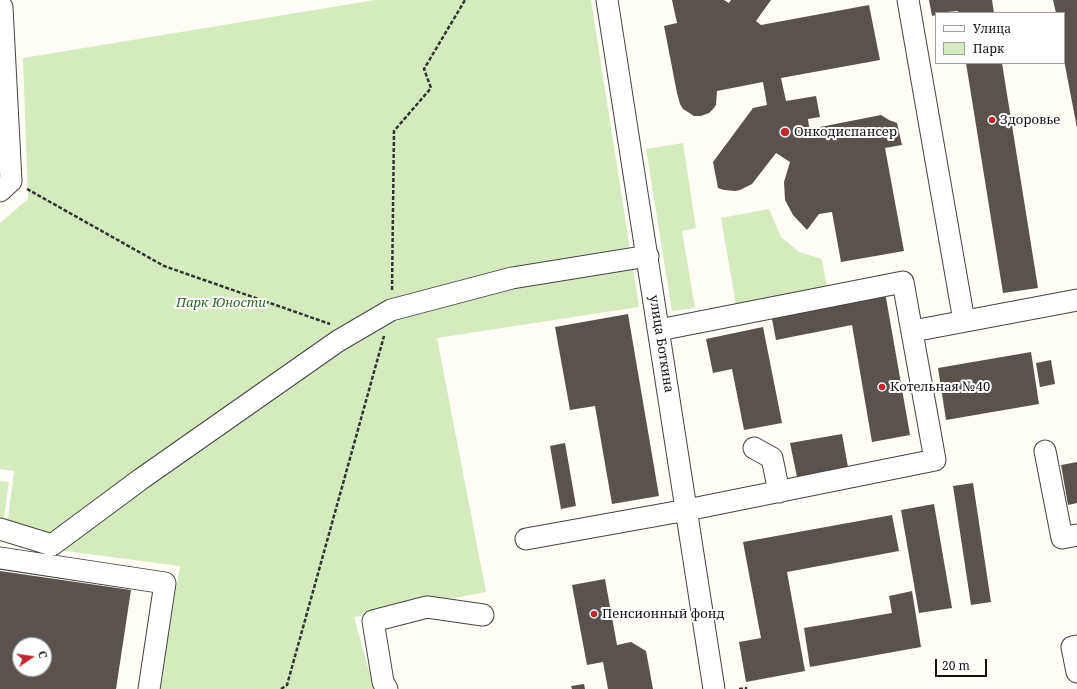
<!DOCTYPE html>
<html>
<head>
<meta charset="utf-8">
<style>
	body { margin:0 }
	#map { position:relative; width:1077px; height:689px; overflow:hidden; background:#fffdf5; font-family:"Noto Serif",serif }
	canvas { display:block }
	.legend { position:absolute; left:935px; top:12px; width:130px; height:52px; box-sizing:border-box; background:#fff; border:1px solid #a0a0a0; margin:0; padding:5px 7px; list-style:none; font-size:12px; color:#111 }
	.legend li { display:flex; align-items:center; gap:8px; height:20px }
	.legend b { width:20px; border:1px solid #a0a0a0 }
	.north { position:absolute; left:12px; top:637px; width:40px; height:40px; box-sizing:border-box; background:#fff; border:1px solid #a0a0a0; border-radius:50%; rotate:77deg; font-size:11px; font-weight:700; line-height:16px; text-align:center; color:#111 }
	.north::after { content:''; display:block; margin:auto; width:14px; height:18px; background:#c4262e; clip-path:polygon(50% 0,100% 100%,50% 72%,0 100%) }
	.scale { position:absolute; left:935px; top:659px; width:52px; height:18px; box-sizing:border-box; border:2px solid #111; border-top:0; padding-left:5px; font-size:12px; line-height:14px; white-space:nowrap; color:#111; -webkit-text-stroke:3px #fff; paint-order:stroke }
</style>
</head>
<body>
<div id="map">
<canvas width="1077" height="689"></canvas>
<ul class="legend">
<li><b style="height:5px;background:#fff"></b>Улица</li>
<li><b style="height:11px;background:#d5ebbd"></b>Парк</li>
</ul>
<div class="north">С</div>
<div class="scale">20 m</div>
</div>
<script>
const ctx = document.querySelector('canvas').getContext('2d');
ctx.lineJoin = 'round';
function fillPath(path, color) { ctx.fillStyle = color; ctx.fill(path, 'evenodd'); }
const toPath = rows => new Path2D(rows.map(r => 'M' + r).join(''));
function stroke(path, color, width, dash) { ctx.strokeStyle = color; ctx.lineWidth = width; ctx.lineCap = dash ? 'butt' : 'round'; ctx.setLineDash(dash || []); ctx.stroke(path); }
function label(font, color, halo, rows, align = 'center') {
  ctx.font = font + ' "Noto Serif",serif'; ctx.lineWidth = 4; ctx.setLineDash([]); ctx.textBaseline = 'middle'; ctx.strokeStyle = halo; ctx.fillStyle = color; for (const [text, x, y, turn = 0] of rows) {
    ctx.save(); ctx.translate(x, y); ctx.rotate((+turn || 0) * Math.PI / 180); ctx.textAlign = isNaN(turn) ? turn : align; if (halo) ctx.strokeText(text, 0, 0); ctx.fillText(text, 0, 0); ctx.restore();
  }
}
fillPath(toPath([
	[375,0,591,0,639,307,437,338,486,592,354,617,374,689,159,689,180,566,5,543,14,471,0,469,0,223,28,199,23,58],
	[683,143,696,228,682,231,695,308,672,311,646,149],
	[769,209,781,237,799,252,822,259,827,288,736,305,721,218],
	[0,481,9,482,1,538,0,538]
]), '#d5ebbd');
fillPath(toPath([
	[672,0,724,0,729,3,731,0,771,0,756,21,761,25,869,5,880,60,781,78,786,101,816,96,820,117,808,119,810,134,815,128,881,115,889,120,897,123,902,145,885,148,904,251,841,262,832,212,819,214,807,230,793,215,785,200,784,182,790,162,776,153,752,184,740,190,735,191,724,190,718,188,713,162,753,108,767,105,763,82,717,91,716,105,714,108,709,113,701,116,694,116,683,109,680,104,677,93,664,26,677,23],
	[929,0,992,0,994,13,958,13,958,11,936,13,936,15,932,16],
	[1053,0,1077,0,1077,128,1064,60,1064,13,1056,13],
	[966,63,1002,63,1038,288,1003,293],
	[885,292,910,435,872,442,852,325,776,340,771,314],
	[628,314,659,496,612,504,595,406,570,410,555,327],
	[763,327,782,423,744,430,732,369,713,373,706,339],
	[1031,352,1039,404,946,420,938,368],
	[1051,360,1055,384,1040,387,1036,363],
	[842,434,848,467,797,477,790,443],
	[565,443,576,506,561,509,550,446],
	[1077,462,1077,503,1068,505,1061,465],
	[973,483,991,602,971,605,953,486],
	[934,504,952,608,919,613,901,510],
	[892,515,899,551,787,572,805,671,746,682,739,642,761,638,743,542],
	[0,571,131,590,116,689,0,689],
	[20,645,44,645,44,669,20,669],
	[605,579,617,645,631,642,646,651,653,689,608,689,603,662,587,665,572,585],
	[912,591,921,647,810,667,804,628,892,613,889,596],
	[584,684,585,689,572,689,571,686]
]), '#5a524d');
const minor = toPath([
	[607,0,714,689],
	[908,0,964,321],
	[0,5,2,7,11,181,0,191],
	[913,331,1077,300],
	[754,448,772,458,779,492],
	[1045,451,1062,538,1077,535],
	[0,529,52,545,141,479,338,341,391,310,512,278,648,256],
	[526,539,687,510,935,460,903,282,659,330],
	[0,558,165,583,149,689],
	[1077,646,1072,647,1077,672],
	[387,689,383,682,373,621,427,607,483,615]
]);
stroke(minor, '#444', 23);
stroke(toPath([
	[27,189,164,266,330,324],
	[392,290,394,131,431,88,424,69,465,0],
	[281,689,287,685,384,336],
	[739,689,746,688,746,689]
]), '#333', 2.5, [4, 2]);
stroke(minor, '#fff', 21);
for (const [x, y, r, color] of [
	[992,120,4,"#c4262e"],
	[785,132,5,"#c4262e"],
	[882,387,4,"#c4262e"],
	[594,614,4,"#c4262e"]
]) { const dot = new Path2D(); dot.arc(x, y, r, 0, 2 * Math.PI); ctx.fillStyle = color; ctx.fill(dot); stroke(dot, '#fff', 1.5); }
label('13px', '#111', '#fff', [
	["Здоровье",1000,120],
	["Онкодиспансер",794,132],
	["Котельная №40",890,387],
	["Пенсионный фонд",602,614]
], 'left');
label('italic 13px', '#2f6b1f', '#fff', [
	["Парк Юности",221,303]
]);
label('13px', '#111', '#fff', [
	["улица Боткина",661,344,81]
]);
</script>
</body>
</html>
